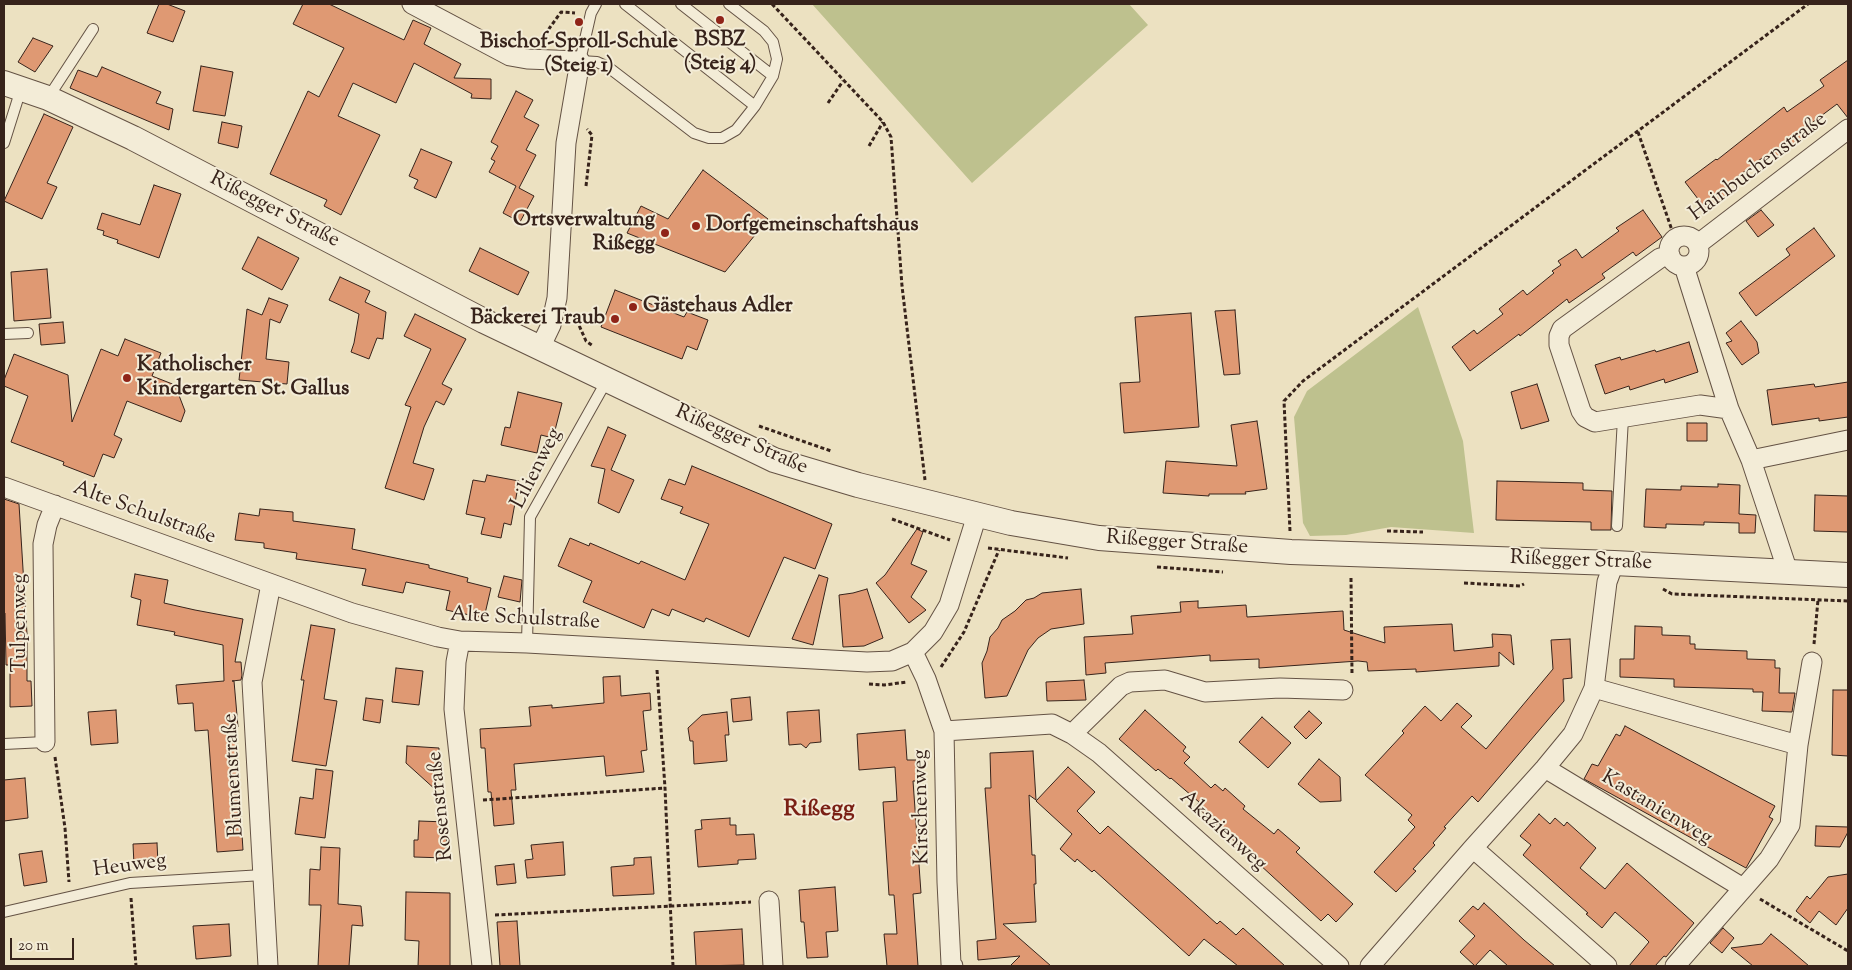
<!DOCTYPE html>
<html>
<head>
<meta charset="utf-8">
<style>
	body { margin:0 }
	#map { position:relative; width:1852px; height:970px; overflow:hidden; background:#ece1c1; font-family:"Sorts Mill Goudy",serif }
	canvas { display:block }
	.frame { position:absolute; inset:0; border:5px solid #37231b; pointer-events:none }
	.scale { position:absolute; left:10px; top:938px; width:64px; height:22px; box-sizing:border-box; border:2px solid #37231b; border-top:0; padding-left:6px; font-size:15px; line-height:18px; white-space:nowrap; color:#37231b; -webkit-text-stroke:4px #f3ecd7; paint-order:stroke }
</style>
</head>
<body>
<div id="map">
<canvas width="1852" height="970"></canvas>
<div class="frame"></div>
<div class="scale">20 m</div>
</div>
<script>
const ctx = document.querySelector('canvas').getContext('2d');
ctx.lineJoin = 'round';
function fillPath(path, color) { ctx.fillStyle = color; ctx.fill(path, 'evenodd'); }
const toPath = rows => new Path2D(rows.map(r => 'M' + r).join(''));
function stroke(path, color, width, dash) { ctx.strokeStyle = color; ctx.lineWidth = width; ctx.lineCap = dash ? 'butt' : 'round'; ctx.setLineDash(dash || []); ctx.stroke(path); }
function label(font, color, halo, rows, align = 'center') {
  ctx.font = font + ' "Sorts Mill Goudy",serif'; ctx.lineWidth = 4; ctx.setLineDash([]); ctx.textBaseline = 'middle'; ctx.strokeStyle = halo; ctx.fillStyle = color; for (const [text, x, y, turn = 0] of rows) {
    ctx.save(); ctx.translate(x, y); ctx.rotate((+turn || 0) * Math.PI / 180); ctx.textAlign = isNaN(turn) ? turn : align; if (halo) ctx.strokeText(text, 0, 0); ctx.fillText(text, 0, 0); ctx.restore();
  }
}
fillPath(toPath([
	[812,4,1129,4,1148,25,972,183],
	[1418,307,1463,441,1474,533,1391,527,1346,535,1310,536,1303,523,1294,417,1307,391]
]), '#bec18e');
const building = toPath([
	[159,4,167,4,185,11,173,42,147,33,159,4],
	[303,4,329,4,404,40,413,20,431,28,424,44,461,64,454,78,491,79,491,99,471,98,472,94,414,63,396,103,353,83,338,116,380,135,341,215,324,206,327,200,270,174,308,91,319,97,344,48,293,24,303,4],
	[33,38,53,46,35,72,18,62,33,38],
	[1848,60,1848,118,1837,104,1801,131,1806,137,1772,162,1766,155,1728,184,1734,192,1708,212,1685,182,1716,159,1717,160,1784,107,1787,112,1824,86,1820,80,1848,60],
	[201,66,233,72,225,116,193,111,201,66],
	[102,67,161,92,156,103,173,109,169,130,70,88,78,70,97,77,102,67],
	[516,91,533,100,524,117,539,125,526,150,536,155,519,188,534,196,520,222,503,213,516,186,489,172,495,161,491,159,498,146,491,142,516,91],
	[44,114,73,127,47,183,57,187,42,219,4,201,44,114],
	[222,122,242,126,238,148,218,143,222,122],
	[421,149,452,162,436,198,414,188,418,180,409,176,421,149],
	[703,170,768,219,725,272,627,233,641,206,668,219,703,170],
	[154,185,181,194,159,258,117,243,118,240,103,235,104,231,97,229,102,213,140,225,154,185],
	[1643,210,1662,237,1636,256,1633,252,1602,274,1605,278,1569,303,1567,299,1520,336,1519,334,1470,371,1452,347,1474,330,1477,334,1503,314,1499,309,1523,290,1527,295,1554,273,1552,271,1561,265,1558,261,1576,249,1582,258,1619,231,1616,228,1643,210],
	[1761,210,1774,225,1758,237,1746,221,1761,210],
	[1814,228,1835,256,1756,316,1739,293,1790,255,1786,249,1814,228],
	[258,237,299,258,282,290,242,269,258,237],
	[480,248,529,272,518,295,469,271,480,248],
	[47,269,51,318,14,321,11,272,47,269],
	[340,277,370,291,365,302,386,312,383,339,377,338,369,359,351,352,354,343,359,314,329,300,340,277],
	[615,290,684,317,687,312,708,320,697,350,687,346,682,359,601,327,615,290],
	[269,298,288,305,280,323,270,319,266,359,289,362,287,384,239,380,247,309,262,315,269,298],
	[1235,310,1240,374,1224,375,1215,311,1235,310],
	[1191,313,1199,427,1124,433,1120,383,1140,382,1135,317,1191,313],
	[415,314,466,339,442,384,452,389,444,405,436,401,424,427,413,463,434,469,424,500,385,488,411,407,405,405,431,349,404,336,415,314],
	[1741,321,1757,342,1759,353,1742,365,1726,343,1732,341,1726,333,1741,321],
	[63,322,65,343,41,345,39,324,63,322],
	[125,339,161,353,152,376,175,385,185,411,181,422,127,401,114,435,122,439,114,458,103,454,94,477,63,465,64,462,11,442,28,396,4,386,4,380,14,354,68,375,72,422,101,349,118,356,125,339],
	[1689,342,1698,372,1665,383,1664,379,1630,390,1629,386,1605,394,1595,365,1620,357,1621,360,1655,350,1656,352,1689,342],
	[1848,382,1848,417,1819,421,1819,418,1772,425,1767,390,1814,384,1815,387,1848,382],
	[1537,384,1549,421,1521,429,1511,392,1537,384],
	[518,392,562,403,553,438,541,435,537,453,501,445,505,427,510,428,518,392],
	[1257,421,1267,489,1245,492,1246,494,1209,494,1209,496,1163,493,1166,461,1237,466,1231,425,1257,421],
	[1687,423,1707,423,1707,441,1687,441,1687,423],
	[608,427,626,435,611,470,634,480,619,513,598,503,605,469,591,466,608,427],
	[692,466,832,524,815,569,784,557,749,637,706,618,704,622,672,609,669,616,652,609,644,628,583,602,592,581,558,566,570,538,589,546,590,543,639,564,641,561,685,580,709,524,680,513,683,507,661,499,669,479,685,485,692,466],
	[487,475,519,481,511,525,504,523,501,538,481,534,485,518,466,514,473,480,485,482,487,475],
	[1497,481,1583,483,1583,490,1612,491,1611,530,1591,530,1591,522,1496,520,1497,481],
	[1718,484,1740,485,1739,514,1756,515,1755,533,1739,533,1739,523,1704,522,1704,525,1666,524,1666,528,1644,527,1646,489,1681,490,1681,486,1718,487,1718,484],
	[1815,495,1848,496,1848,532,1814,531,1815,495],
	[4,499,19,504,27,634,27,681,31,681,32,706,10,707,10,665,6,665,5,613,4,613,4,499],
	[260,509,293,512,293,521,355,529,352,549,429,565,429,568,468,578,467,582,491,588,484,618,446,610,450,591,406,582,403,593,362,585,366,569,296,559,297,553,264,548,264,543,235,540,239,513,259,516,260,509],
	[917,529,923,532,911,564,927,571,911,597,926,610,909,623,876,583,885,575,917,529],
	[135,574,168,580,164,603,195,610,243,619,235,662,241,662,242,675,241,680,232,681,234,681,238,727,236,728,239,788,243,850,217,852,208,730,195,731,193,703,178,704,176,685,224,681,223,645,174,635,175,632,137,625,141,600,131,597,135,574],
	[819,575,828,578,813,645,792,639,819,575],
	[504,576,522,580,520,602,498,597,504,576],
	[867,589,883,638,864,646,843,647,839,595,853,593,867,589],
	[1081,589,1084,624,1051,629,1038,638,1028,650,1007,696,985,698,982,663,987,651,990,637,998,628,1002,620,1015,611,1026,600,1034,598,1042,593,1081,589],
	[1198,601,1198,608,1246,605,1247,617,1343,611,1344,630,1385,643,1384,627,1452,624,1454,651,1493,647,1492,634,1511,635,1514,665,1499,652,1499,666,1416,672,1416,669,1368,671,1367,662,1358,661,1259,668,1259,659,1210,661,1210,655,1105,663,1106,673,1086,675,1084,637,1133,634,1131,616,1181,612,1180,602,1198,601],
	[311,625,335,629,324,699,337,701,326,766,292,761,304,680,301,680,311,625],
	[1635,626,1662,627,1662,635,1690,636,1690,644,1695,644,1695,649,1747,651,1747,659,1775,660,1775,668,1780,668,1779,693,1795,693,1792,712,1762,711,1763,692,1753,692,1753,689,1674,687,1674,679,1620,677,1620,659,1634,659,1635,626],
	[1570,639,1572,678,1563,679,1564,701,1478,802,1472,796,1444,827,1446,828,1433,843,1435,845,1413,869,1416,871,1396,892,1374,872,1415,827,1408,820,1412,815,1365,775,1404,733,1402,731,1425,706,1441,721,1457,703,1472,716,1461,727,1486,749,1553,669,1551,640,1570,639],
	[396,668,423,671,419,705,392,702,396,668],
	[620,676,621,696,650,693,651,710,643,711,647,750,641,751,644,772,606,776,604,756,514,764,516,790,511,790,514,824,494,826,491,792,488,792,485,748,481,748,480,729,531,726,529,707,552,705,552,708,604,703,603,677,620,676],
	[1084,680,1086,700,1047,701,1046,682,1084,680],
	[1833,690,1848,690,1848,756,1832,755,1833,690],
	[750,697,752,720,733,722,731,699,750,697],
	[366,698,383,700,380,723,363,720,366,698],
	[116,710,118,743,91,745,88,712,116,710],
	[819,710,821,742,810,743,806,748,801,744,789,745,787,712,819,710],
	[1145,710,1186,747,1183,751,1190,757,1184,763,1211,788,1215,784,1223,791,1225,788,1245,806,1243,809,1274,834,1278,829,1300,848,1296,852,1353,904,1336,922,1328,914,1321,921,1196,806,1199,802,1171,778,1170,779,1158,769,1156,771,1119,739,1145,710],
	[1309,711,1322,723,1306,739,1294,727,1309,711],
	[727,712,729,735,725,735,727,761,694,764,693,741,690,741,688,728,702,715,727,712],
	[1262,717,1291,743,1268,768,1239,742,1262,717],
	[1625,726,1775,806,1769,817,1773,819,1746,868,1584,779,1592,764,1598,766,1616,734,1620,736,1625,726],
	[905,730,907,760,916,760,918,781,913,781,921,893,913,894,918,966,887,966,884,934,897,934,894,895,889,895,883,802,897,801,895,767,859,770,857,734,905,730],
	[407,746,439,748,437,791,406,763,407,746],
	[1033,751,1036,800,1029,795,1032,855,1035,855,1036,884,1034,884,1036,922,1003,924,1051,966,1010,966,1020,956,978,960,977,941,996,939,985,788,991,788,990,753,1033,751],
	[1319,759,1340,777,1341,801,1320,802,1298,784,1319,759],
	[1068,767,1095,792,1077,811,1100,834,1108,826,1217,924,1220,921,1236,935,1243,928,1285,966,1238,966,1204,939,1189,956,1094,870,1092,872,1077,859,1075,862,1060,849,1072,834,1036,801,1068,767],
	[316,769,333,771,325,838,295,834,300,797,313,799,316,769],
	[25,778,28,818,4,821,4,780,25,778],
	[1539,814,1550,824,1555,818,1564,826,1567,822,1596,848,1580,868,1605,889,1627,863,1694,923,1666,957,1664,956,1655,966,1629,966,1649,942,1644,937,1615,912,1602,928,1586,914,1588,913,1523,855,1531,845,1520,836,1539,814],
	[730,818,730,825,736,825,736,835,754,834,756,859,738,860,738,864,698,867,695,830,702,829,701,820,730,818],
	[419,821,447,822,446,858,414,857,414,840,418,840,419,821],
	[1816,826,1848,827,1848,832,1840,847,1815,846,1816,826],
	[563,842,565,875,527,878,525,860,533,859,531,845,563,842],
	[157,843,158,863,134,865,133,844,157,843],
	[321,847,340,848,338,904,361,906,363,926,352,925,349,966,318,966,321,905,309,905,310,869,320,870,321,847],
	[42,851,47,882,24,886,19,854,42,851],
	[651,857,654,894,613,896,611,867,634,865,634,858,651,857],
	[514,864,516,883,497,885,495,866,514,864],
	[1848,874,1848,908,1836,925,1819,911,1810,923,1796,911,1807,896,1810,899,1828,877,1848,874],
	[835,887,838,931,826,932,828,957,807,958,804,922,801,922,799,890,835,887],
	[406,892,450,893,450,966,418,966,419,941,405,940,406,892],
	[1484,903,1524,940,1555,966,1508,966,1490,950,1475,966,1460,952,1475,936,1459,921,1473,906,1478,910,1484,903],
	[517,921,520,966,500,966,497,922,517,921],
	[229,924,231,956,196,959,193,926,229,924],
	[1723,928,1734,938,1722,953,1710,943,1723,928],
	[742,929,744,965,696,966,694,932,742,929],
	[1771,934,1788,948,1809,966,1753,966,1731,948,1762,944,1771,934]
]);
fillPath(building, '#df9973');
stroke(building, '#37231b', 1);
const service = toPath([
	[596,4,591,13,580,61,597,62,608,67,694,133,709,138,722,138,736,130,755,106,773,76,777,59,773,42,764,31,729,4],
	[625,4,755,106],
	[681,4,773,76],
	[48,98,93,29],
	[4,143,21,89],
	[4,334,28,333],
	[1617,526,1623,418],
	[527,643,530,517,607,380],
	[4,744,45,742],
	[4,912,130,883,263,875]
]);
const minor = toPath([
	[412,4,510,56,527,59,580,61,566,143,557,298,551,325,540,348],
	'1669 251a15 15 0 1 1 30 0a15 15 0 1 1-30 0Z',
	[1698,244,1848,129],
	[1670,255,1660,258,1562,329,1559,336,1559,345,1581,411,1585,417,1595,422,1700,405,1729,409],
	[1684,266,1729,409,1751,460,1788,572],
	[1751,460,1848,440],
	[4,487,352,613,438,637,460,641,527,643,867,662,892,661,913,652,933,632,949,605,977,515],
	[460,641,456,662,454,709,482,966],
	[913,652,926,679,944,731,947,882,951,964,953,966],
	[1594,688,1798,745],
	[944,731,1052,724,1072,734,1099,753,1339,966],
	[1072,734,1121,686,1130,682,1165,680,1205,692,1280,688,1343,690],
	[45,742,43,544,47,525,55,505],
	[1545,768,1743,888],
	[1473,848,1607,966],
	[769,901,773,966],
	[268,966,252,682,271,584],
	[1370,966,1473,848,1545,768,1573,734,1594,688,1607,582,1614,563],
	[1675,966,1769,859,1790,825,1798,745,1812,662]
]);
const tertiary = toPath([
	[4,83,48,98,133,138,484,321,716,432,774,460,858,485,1011,523,1099,538,1291,552,1614,563,1848,575]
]);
stroke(service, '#645244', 12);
stroke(minor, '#645244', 21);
stroke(tertiary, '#645244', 26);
stroke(toPath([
	[772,4,883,122,891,137,902,286,925,480],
	[541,40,561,12,575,13],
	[828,103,843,81],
	[1638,132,1674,236],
	[869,146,883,122],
	[586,186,592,135,587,129],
	[574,314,586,341,593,346],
	[759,426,831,451],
	[892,519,950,540],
	[1290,531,1284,401,1303,381,1808,4],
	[1387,531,1423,532],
	[988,548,1068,558],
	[1157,567,1223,572],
	[1351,578,1352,674],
	[1464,583,1520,586,1524,584],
	[1663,589,1672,594,1848,601],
	[1814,644,1818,600],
	[941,667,964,632,999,550],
	[657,670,665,788,673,966],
	[869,684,884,685,907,682],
	[55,757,65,828,69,882],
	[483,800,665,788],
	[131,898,136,966],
	[1760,899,1848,951],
	[495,915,751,902]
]), '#37231b', 3, [4, 2.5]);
stroke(service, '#f3ecd7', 10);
stroke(minor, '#f3ecd7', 19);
stroke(tertiary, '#f3ecd7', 24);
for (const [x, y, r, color] of [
	[720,20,5,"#8f2418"],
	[579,22,5,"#8f2418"],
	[696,226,5,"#8f2418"],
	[665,233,5,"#8f2418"],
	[633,307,5,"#8f2418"],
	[615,319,5,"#8f2418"],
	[127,378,5,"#8f2418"]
]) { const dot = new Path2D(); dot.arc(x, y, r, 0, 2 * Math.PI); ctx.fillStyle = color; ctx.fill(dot); stroke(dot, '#f3ecd7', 2); }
label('bold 21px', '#37231b', '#f3ecd7', [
	["BSBZ",720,41,"center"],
	["(Steig 4)",720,65,"center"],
	["Bischof-Sproll-Schule",579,43,"center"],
	["(Steig 1)",579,67,"center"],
	["Ortsverwaltung",655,221,"right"],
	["Rißegg",655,245,"right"],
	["Dorfgemeinschaftshaus",706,226],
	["Gästehaus Adler",643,307],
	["Bäckerei Traub",605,319,"right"],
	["Katholischer",137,366],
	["Kindergarten St. Gallus",137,390]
], 'left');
label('21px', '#37231b', '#f3ecd7', [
	["Hainbuchenstraße",1759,168,-37],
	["Rißegger Straße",274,211,27],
	["Rißegger Straße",741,441,24],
	["Lilienweg",538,469,-63],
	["Alte Schulstraße",144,514,20],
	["Rißegger Straße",1177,544,4],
	["Rißegger Straße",1581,562,2],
	["Alte Schulstraße",525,620,3],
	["Tulpenweg",21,623,-90],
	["Blumenstraße",235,775,-93],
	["Rosenstraße",442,806,-96],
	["Kirschenweg",923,807,-91],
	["Kastanienweg",1656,809,31],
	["Akazienweg",1222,832,42],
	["Heuweg",130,867,-8]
]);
label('bold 24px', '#7a1f14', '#f3ecd7', [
	["Rißegg",819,811]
]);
</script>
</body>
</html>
